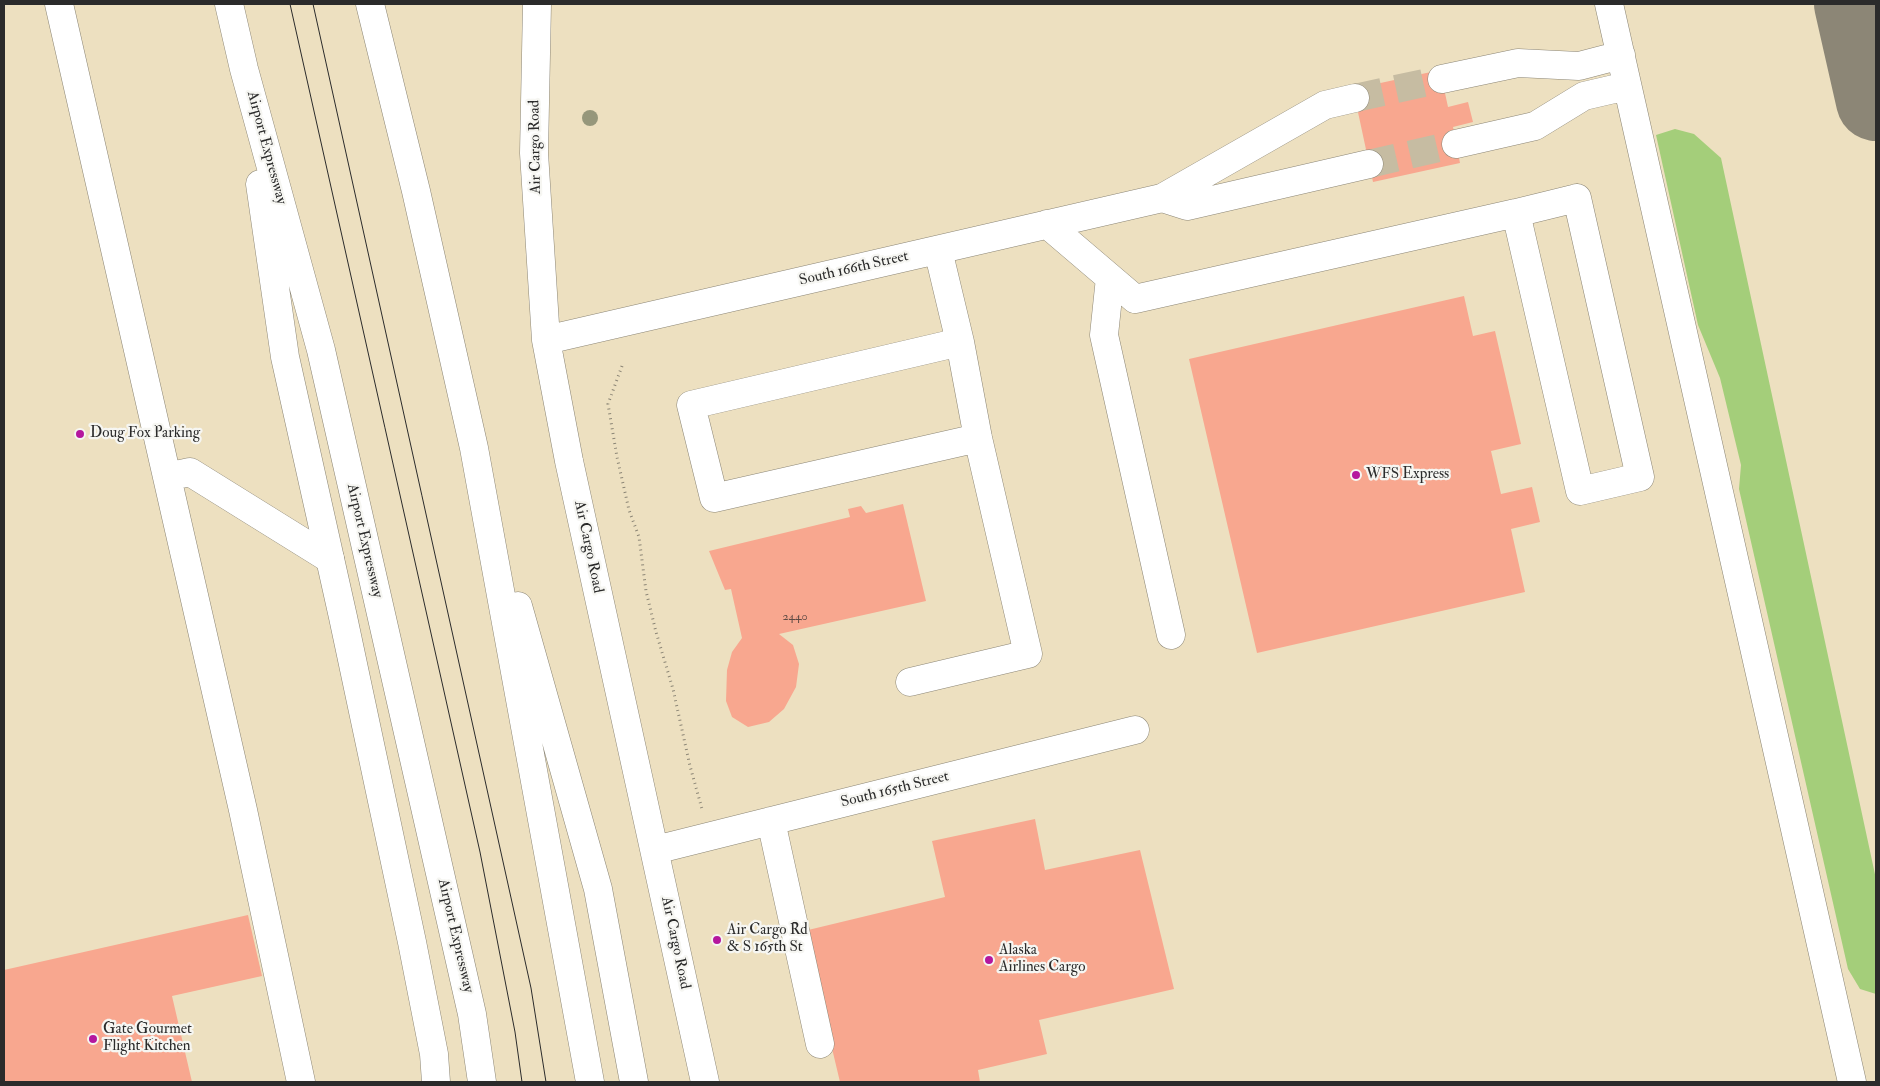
<!DOCTYPE html>
<html>
<head>
<meta charset="utf-8">
<style>
	body { margin:0 }
	#map { position:relative; width:1880px; height:1086px; overflow:hidden; background:#ede0c0; font-family:"IM FELL Double Pica",serif }
	canvas { display:block }
	.frame { position:absolute; inset:0; border:5px solid #2b2b2b; pointer-events:none }
</style>
</head>
<body>
<div id="map">
<canvas width="1880" height="1086"></canvas>
<div class="frame"></div>
</div>
<script>
const ctx = document.querySelector('canvas').getContext('2d');
ctx.lineJoin = 'round';
function fillPath(path, color) { ctx.fillStyle = color; ctx.fill(path, 'evenodd'); }
const toPath = rows => new Path2D(rows.map(r => 'M' + r).join(''));
function stroke(path, color, width, dash) { ctx.strokeStyle = color; ctx.lineWidth = width; ctx.lineCap = dash ? 'butt' : 'round'; ctx.setLineDash(dash || []); ctx.stroke(path); }
function label(font, color, halo, rows, align = 'center') {
  ctx.font = font + ' "IM FELL Double Pica",serif'; ctx.lineWidth = 4.5; ctx.setLineDash([]); ctx.textBaseline = 'middle'; ctx.strokeStyle = halo; ctx.fillStyle = color; for (const [text, x, y, turn = 0] of rows) {
    ctx.save(); ctx.translate(x, y); ctx.rotate((+turn || 0) * Math.PI / 180); ctx.textAlign = isNaN(turn) ? turn : align; if (halo) ctx.strokeText(text, 0, 0); ctx.fillText(text, 0, 0); ctx.restore();
  }
}
fillPath(toPath([
	[1675,129,1694,134,1721,158,1876,879,1876,994,1860,989,1848,969,1739,489,1741,465,1720,378,1698,325,1656,135]
]), '#a4ce7a');
stroke(toPath([
	[1854,4,1876,101]
]), '#8c8676', 80);
fillPath(toPath([
	[1440,70,1448,107,1468,102,1473,122,1453,127,1460,163,1373,182,1353,89],
	[1464,296,1473,336,1495,331,1521,444,1491,451,1501,494,1532,487,1540,522,1511,529,1525,592,1257,653,1189,359],
	[903,504,926,601,779,634,793,645,799,664,796,687,784,709,769,722,748,727,732,717,726,701,727,670,732,652,742,638,731,589,725,590,709,551,850,517,848,509,861,506,866,513],
	[1035,819,1045,870,1140,850,1174,989,1039,1020,1047,1054,978,1070,980,1082,840,1082,804,931,945,897,932,841],
	[248,915,262,976,172,996,192,1082,4,1082,4,970]
]), '#f8a78f');
stroke(toPath([
	[1355,98,1442,79],
	[1369,164,1456,144]
]), '#c6bca2', 28, [28, 14]);
const minor = toPath([
	[59,4,243,810,301,1082],
	[537,4,534,153,546,340,569,461,705,1082],
	[1609,4,1852,1082],
	[1442,79,1518,63,1579,66,1621,55],
	[1456,144,1535,126,1584,96,1627,86],
	[1162,198,1187,206,1369,164],
	[1577,198,1640,477,1580,491,1516,213,1577,198],
	[1047,224,1135,299,1516,213],
	[1110,278,1104,335,1171,635],
	[546,340,1162,198,1325,105,1355,98],
	[960,342,691,405,714,498,978,438],
	[167,477,190,472,330,559],
	[910,682,1028,654,978,438,960,342,938,250],
	[771,821,820,1044],
	[655,850,1135,730]
]);
const highway = toPath([
	[229,4,244,69,321,350,472,1014,482,1082],
	[370,4,416,191,474,448,590,1082],
	[260,184,285,357,343,617,412,942,434,1054,436,1082],
	[518,606,598,889,634,1082]
]);
stroke(minor, '#8c8676', 29);
stroke(highway, '#8c8676', 29);
stroke(toPath([
	[622,366,608,404,617,457,629,510,639,537,646,591,656,632,673,689,690,766,702,809]
]), '#8c8676', 3, [1, 4]);
stroke(minor, '#fff', 28);
stroke(highway, '#fff', 28);
stroke(toPath([
	[290,4,480,852,515,1032,522,1082],
	[313,4,531,988,546,1082]
]), '#2b2b2b', 1);
ctx.fillStyle = '#96977b';
for (const [x, y] of [
	[590,118]
]) { ctx.beginPath(); ctx.arc(x, y, 8, 0, 2 * Math.PI); ctx.fill(); }
for (const [x, y, r, color] of [
	[80,434,5,"#b5179e"],
	[1356,475,5,"#b5179e"],
	[717,940,5,"#b5179e"],
	[989,960,5,"#b5179e"],
	[93,1039,5,"#b5179e"]
]) { const dot = new Path2D(); dot.arc(x, y, r, 0, 2 * Math.PI); ctx.fillStyle = color; ctx.fill(dot); stroke(dot, '#f6f6f2', 2); }
label('12px', '#5e4a44', null, [
	["2440",795,617]
]);
label('15px', '#2b2b2b', '#f6f6f2', [
	["Air Cargo Road",536,147,-91],
	["Airport Expressway",266,148,75],
	["South 166th Street",854,269,-13],
	["Airport Expressway",364,541,77],
	["Air Cargo Road",588,547,78],
	["South 165th Street",895,790,-14],
	["Airport Expressway",455,936,77],
	["Air Cargo Road",675,943,78]
]);
label('15px', '#2b2b2b', '#f6f6f2', [
	["Doug Fox Parking",90,434],
	["WFS Express",1366,475],
	["Air Cargo Rd",727,931],
	["& S 165th St",727,948],
	["Alaska",999,951],
	["Airlines Cargo",999,968],
	["Gate Gourmet",103,1030],
	["Flight Kitchen",103,1047]
], 'left');
</script>
</body>
</html>
